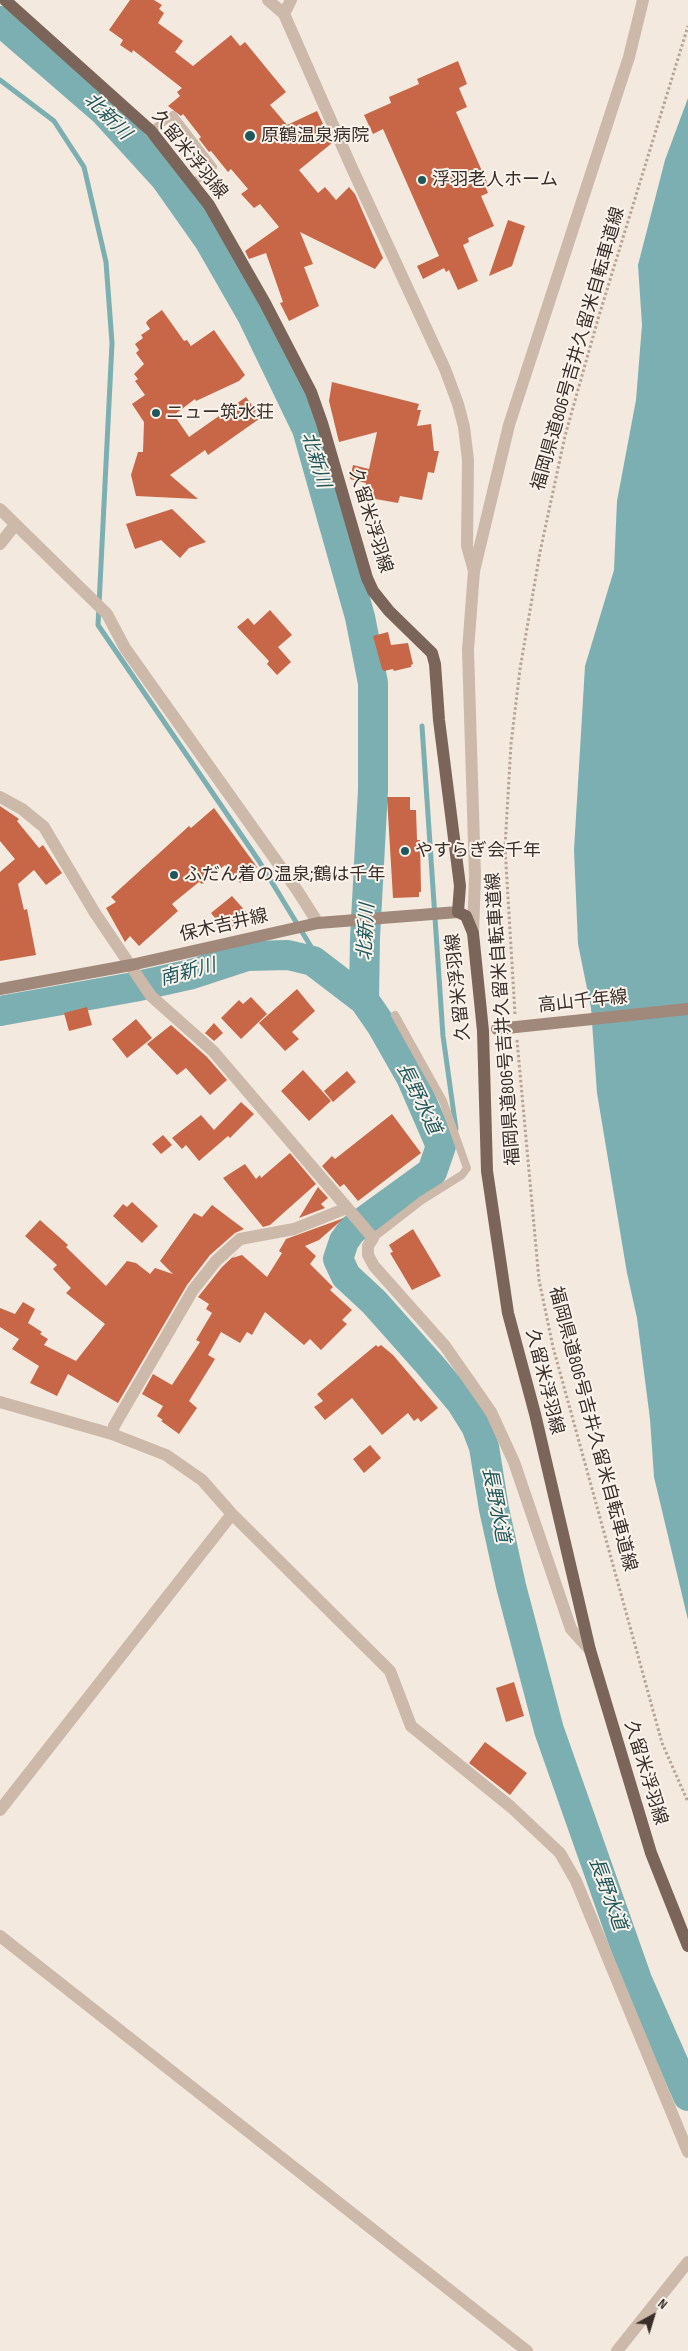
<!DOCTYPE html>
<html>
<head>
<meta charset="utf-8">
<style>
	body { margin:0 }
	#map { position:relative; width:688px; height:2351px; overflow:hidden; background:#f3e9de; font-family:"Sofia Sans Condensed",sans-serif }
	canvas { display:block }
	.north { position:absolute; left:628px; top:2291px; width:50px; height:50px; -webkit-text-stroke:4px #faf3eb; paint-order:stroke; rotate:39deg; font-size:14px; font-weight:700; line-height:20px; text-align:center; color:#392e29 }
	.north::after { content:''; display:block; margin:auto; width:18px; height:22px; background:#392e29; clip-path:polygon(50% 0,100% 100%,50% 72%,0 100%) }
</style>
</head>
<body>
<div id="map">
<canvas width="688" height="2351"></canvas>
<div class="north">N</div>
</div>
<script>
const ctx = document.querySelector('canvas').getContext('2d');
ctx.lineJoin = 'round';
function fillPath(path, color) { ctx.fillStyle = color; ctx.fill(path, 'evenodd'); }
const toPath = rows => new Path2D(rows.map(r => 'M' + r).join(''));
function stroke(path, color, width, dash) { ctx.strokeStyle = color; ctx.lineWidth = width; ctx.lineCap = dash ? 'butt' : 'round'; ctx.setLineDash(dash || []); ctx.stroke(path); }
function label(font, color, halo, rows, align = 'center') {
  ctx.font = font + ' "Sofia Sans Condensed","Noto Sans JP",sans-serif'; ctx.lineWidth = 4; ctx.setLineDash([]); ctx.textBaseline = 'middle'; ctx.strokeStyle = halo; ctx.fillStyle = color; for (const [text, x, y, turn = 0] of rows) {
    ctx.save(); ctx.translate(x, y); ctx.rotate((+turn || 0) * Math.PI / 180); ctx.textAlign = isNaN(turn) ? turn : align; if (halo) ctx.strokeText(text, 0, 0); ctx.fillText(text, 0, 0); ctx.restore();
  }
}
fillPath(toPath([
	[688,98,688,1620,654,1477,650,1419,637,1318,627,1273,597,1093,591,1008,578,944,574,850,585,666,614,570,617,501,636,400,642,325,638,265,665,160]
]), '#7cafb1');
stroke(toPath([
	[0,80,54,121,84,167,106,262,112,343,98,625,259,861,313,950,313,961],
	[422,726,443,1036,456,1129,441,1146]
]), '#7cafb1', 5);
stroke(toPath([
	[0,21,104,111,166,179,209,240,252,315,307,429,360,617,373,683,373,790,365,938,364,1000],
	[0,1011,134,987,192,974,247,956,288,955,313,961,364,1000,382,1026,411,1077,441,1146,432,1172,352,1230,344,1241,338,1259,346,1276,374,1302,430,1365,461,1402,476,1426,484,1447,494,1509,511,1586,549,1730,637,1980,688,2096]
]), '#7cafb1', 30);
fillPath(toPath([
	[130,0,154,0,162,5,159,9,164,13,158,23,183,41,175,52,193,66,231,35,240,46,245,42,286,92,270,105,287,125,317,111,332,143,299,170,318,193,325,187,336,200,349,187,355,194,383,258,375,269,300,232,313,264,304,267,319,306,289,321,280,303,283,302,266,253,249,259,245,251,279,227,260,204,254,208,241,194,248,189,231,169,228,172,211,151,209,152,199,139,201,137,183,114,181,116,168,106,180,96,177,92,182,88,133,50,132,53,120,45,123,40,109,30],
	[458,61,467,84,459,88,467,107,456,112,489,187,486,188,488,193,481,196,494,226,468,238,469,242,463,245,478,281,458,290,449,270,446,272,444,268,423,279,417,266,439,256,383,129,373,134,364,115,391,103,389,97,419,84,417,79],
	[508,220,525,226,512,266,489,276],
	[162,310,184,341,187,340,191,346,214,330,245,375,239,381,196,401,195,399,174,415,189,437,246,397,256,411,254,412,259,419,208,455,205,450,170,475,198,499,136,496,131,475,138,452,143,452,144,422,132,404,145,395,135,381,138,379,134,374,144,364,136,353,139,350,135,344,143,338,141,335,150,329,146,323,148,320],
	[332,382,419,404,417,410,421,410,417,426,431,424,434,451,439,451,434,473,428,472,422,500,400,496,398,503,364,497,366,483,350,479,353,465,369,469,377,432,339,442,329,401],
	[172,509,206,542,189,548,180,558,161,540,135,549,126,524],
	[270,610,292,635,278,647,291,662,277,675,267,664,269,661,237,627,248,618,254,625],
	[388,632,391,645,408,643,413,664,411,665,411,667,394,671,393,669,384,671,382,669,373,636],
	[387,797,410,797,410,810,416,810,417,840,420,840,421,892,419,892,419,897,393,898],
	[0,806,19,819,17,821,39,848,43,845,62,873,46,885,34,870,18,884,24,910,27,909,36,955,0,961,0,872,15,859,0,841],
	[214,808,257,867,240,883,225,865,202,884,199,882,172,904,178,911,139,946,130,936,125,942,106,908,116,902,111,897,189,826,191,828],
	[232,896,248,914,226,932,211,913],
	[297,989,315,1011,292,1032,299,1039,285,1051,259,1023],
	[251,997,267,1014,241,1039,221,1018,239,1000,243,1004],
	[87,1007,92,1025,69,1031,64,1013],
	[136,1019,152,1038,127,1058,112,1039],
	[214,1023,223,1033,214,1041,205,1033],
	[171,1025,207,1057,227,1080,210,1095,186,1068,177,1075,147,1044],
	[303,1070,331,1101,309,1121,281,1091],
	[347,1071,356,1082,333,1102,324,1091],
	[241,1102,254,1114,230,1138,228,1136,199,1161,186,1145,182,1149,172,1138,201,1115,214,1130],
	[392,1114,421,1153,358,1201,344,1184,340,1187,322,1166,332,1156,335,1159],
	[163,1135,172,1145,161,1154,152,1144],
	[290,1153,316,1184,270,1225,263,1227,223,1178,245,1164,256,1179,260,1175,261,1178],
	[318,1187,328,1198,321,1204,325,1208,299,1218],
	[132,1202,158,1226,142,1243,113,1216,123,1204,127,1207],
	[212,1205,244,1229,235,1233,210,1255,187,1285,118,1403,68,1374,57,1396,30,1383,39,1366,12,1349,19,1339,0,1327,0,1308,15,1314,23,1302,35,1309,28,1323,42,1332,40,1334,48,1339,44,1345,76,1361,105,1324,66,1293,71,1288,53,1269,57,1265,25,1236,40,1220,68,1245,66,1247,106,1286,127,1261,136,1263,150,1274,155,1268,173,1274,160,1261,194,1213,202,1217],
	[344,1218,319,1240,305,1246,316,1256,310,1264,333,1287,330,1290,352,1310,342,1320,347,1324,321,1350,310,1339,304,1345,265,1312,252,1335,247,1332,240,1343,221,1332,208,1355,215,1359,189,1401,197,1408,179,1434,161,1421,163,1420,157,1416,163,1406,142,1394,153,1374,172,1385,200,1342,196,1340,212,1313,206,1309,209,1304,198,1297,222,1267,238,1252,232,1258,242,1255,267,1277,282,1253,279,1251,286,1239],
	[413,1229,441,1276,412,1290,390,1253,393,1252,389,1245],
	[376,1345,378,1347,381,1345,393,1355,438,1408,421,1422,418,1418,414,1421,408,1413,382,1435,352,1398,325,1420,314,1407,323,1401,317,1394],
	[370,1445,381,1458,364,1473,353,1459],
	[514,1682,524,1716,506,1722,496,1688],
	[485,1742,527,1773,510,1795,469,1763]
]), '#c86747');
stroke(toPath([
	[515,1014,505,847,511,744,520,669,540,552,565,436,598,319,688,26],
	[517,1040,539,1280,553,1347,662,1743,688,1802]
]), '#b8a394', 3, [2.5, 2.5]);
stroke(toPath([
	[151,131,173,115,213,167,192,184],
	[373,1238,422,1200,462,1175,467,1168,443,1101,395,1015]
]), '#ccb9aa', 8);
stroke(toPath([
	[268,0,284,14,351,166,445,369,458,404,464,427,468,460,467,546,474,571],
	[284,14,291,0],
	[0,509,107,614,125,648,297,890,318,923],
	[0,544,15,525],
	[0,797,22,809,44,827,95,913,151,996,213,1051,373,1238,368,1246,368,1255,374,1266,445,1346,491,1412,514,1462,571,1629,590,1650],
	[0,1402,112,1434,166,1455,202,1480,232,1514,390,1671,411,1726,511,1807,560,1853,576,1881,688,2152],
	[112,1434,114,1426,193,1290,216,1261,240,1239,294,1229,347,1208],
	[0,1810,232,1514],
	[0,1936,527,2351],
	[617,2351,688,2262]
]), '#ccb9aa', 12);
stroke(toPath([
	[473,933,475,876,468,650,474,571,509,425,629,57,643,0]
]), '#ccb9aa', 12);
stroke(toPath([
	[0,989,131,965,318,923,458,912]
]), '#a0887b', 12);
stroke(toPath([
	[5,0,151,131,209,205,265,303,311,392,322,423,367,578,373,591,389,611,432,653,435,664,439,720,460,886,458,912,466,916,473,933,483,1031,487,1171,508,1313,535,1414,590,1650,651,1853,688,1946]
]), '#7b655a', 12);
stroke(toPath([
	[497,1029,688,1009]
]), '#a0887b', 12);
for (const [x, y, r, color] of [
	[250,136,6,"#1e585c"],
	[422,180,5,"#1e585c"],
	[156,413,5,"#1e585c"],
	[405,851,5,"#1e585c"],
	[174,875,5,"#1e585c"]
]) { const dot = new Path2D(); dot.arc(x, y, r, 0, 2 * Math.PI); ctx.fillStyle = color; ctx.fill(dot); stroke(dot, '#faf3eb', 2); }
label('18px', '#392e29', '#faf3eb', [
	["原鶴温泉病院",261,136],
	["浮羽老人ホーム",432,180],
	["ニュー筑水荘",166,413],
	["やすらぎ会千年",415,851],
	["ふだん着の温泉;鶴は千年",184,875]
], 'left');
label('18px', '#392e29', '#faf3eb', [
	["久留米浮羽線",189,155,51],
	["福岡県道806号吉井久留米自転車道線",579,349,-74],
	["久留米浮羽線",370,521,73],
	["保木吉井線",224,926,-13],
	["久留米浮羽線",459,987,-96],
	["高山千年線",583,1002,-6],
	["福岡県道806号吉井久留米自転車道線",504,1019,-94],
	["久留米浮羽線",544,1382,76],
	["福岡県道806号吉井久留米自転車道線",592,1429,75],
	["久留米浮羽線",645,1773,73]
]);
label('italic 19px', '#1e585c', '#faf3eb', [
	["北新川",107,117,45],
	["北新川",315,460,73],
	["北新川",367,932,-87],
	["南新川",188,973,-15],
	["長野水道",418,1099,64],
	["長野水道",495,1505,79],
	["長野水道",607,1894,70]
]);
</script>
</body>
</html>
